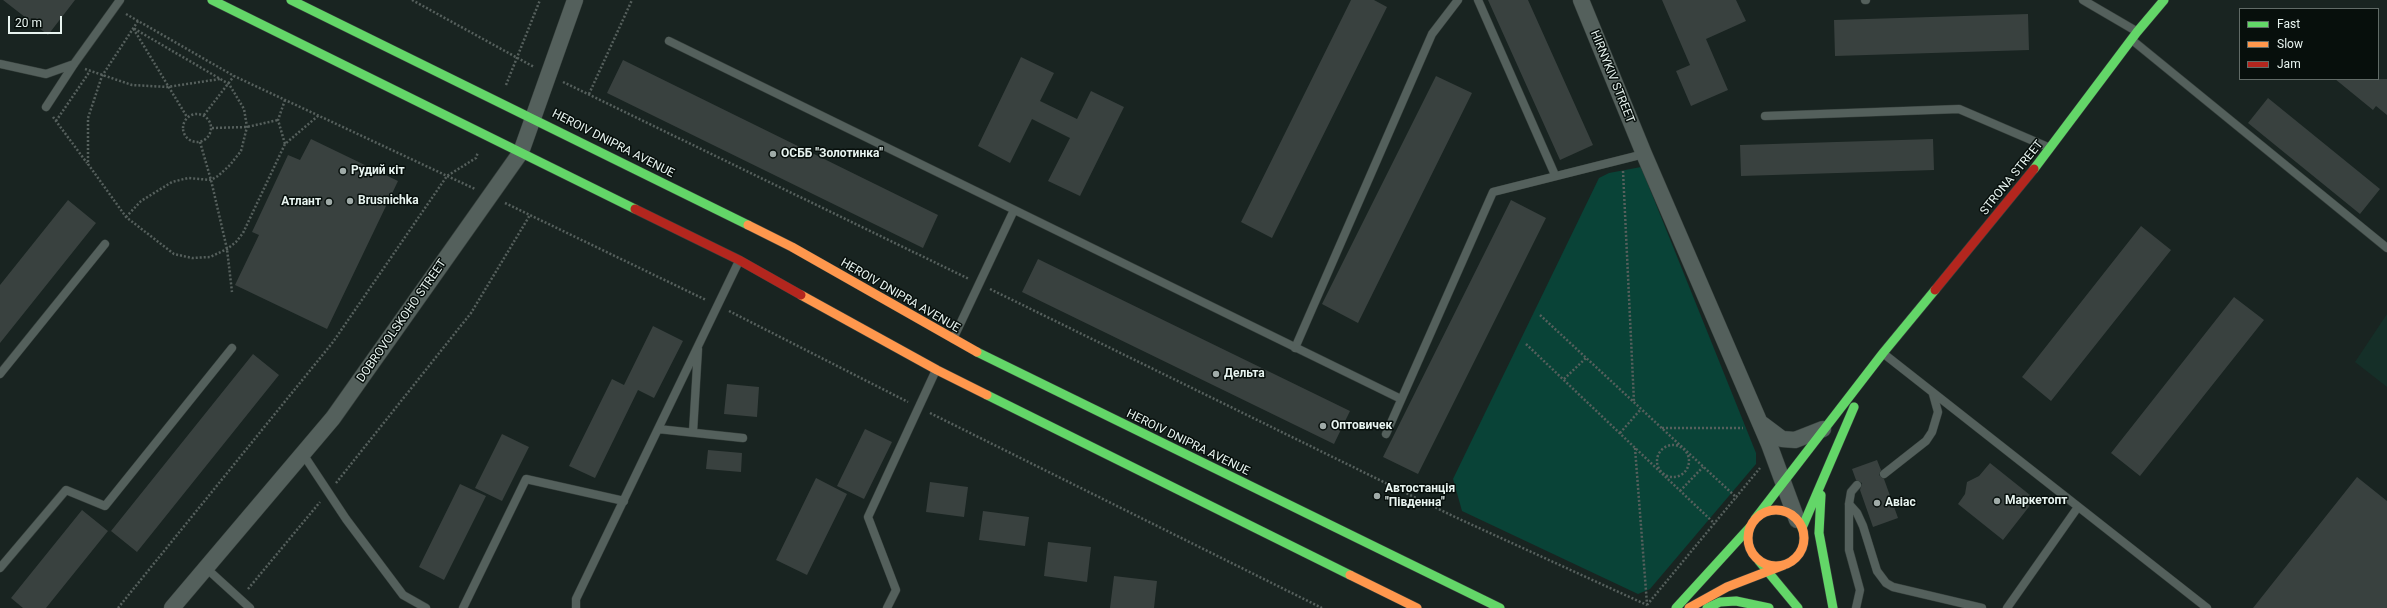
<!DOCTYPE html>
<html>
<head>
<meta charset="utf-8">
<style>
	body { margin:0 }
	#map { position:relative; width:2387px; height:608px; overflow:hidden; background:#192421; font-family:Roboto,sans-serif }
	canvas { display:block }
	.legend { position:absolute; left:2239px; top:8px; width:140px; height:72px; box-sizing:border-box; background:#070f0c; border:1px solid #616b67; margin:0; padding:5px 7px; list-style:none; font-size:12px; color:#e8f4f0 }
	.legend li { display:flex; align-items:center; gap:8px; height:20px }
	.legend b { width:20px; border:1px solid #616b67 }
	.scale { position:absolute; left:8px; top:16px; width:54px; height:18px; box-sizing:border-box; border:2px solid #e8f4f0; border-top:0; padding-left:5px; font-size:12px; line-height:14px; white-space:nowrap; color:#e8f4f0; -webkit-text-stroke:3px #070f0c; paint-order:stroke }
</style>
</head>
<body>
<div id="map">
<canvas width="2387" height="608"></canvas>
<ul class="legend">
<li><b style="height:5px;background:#63d668"></b>Fast</li>
<li><b style="height:5px;background:#ff974d"></b>Slow</li>
<li><b style="height:5px;background:#b3261e"></b>Jam</li>
</ul>
<div class="scale">20 m</div>
</div>
<script>
const ctx = document.querySelector('canvas').getContext('2d');
ctx.lineJoin = 'round';
function fillPath(path, color) { ctx.fillStyle = color; ctx.fill(path, 'evenodd'); }
const toPath = rows => new Path2D(rows.map(r => 'M' + r).join(''));
function stroke(path, color, width, dash) { ctx.strokeStyle = color; ctx.lineWidth = width; ctx.lineCap = dash ? 'butt' : 'round'; ctx.setLineDash(dash || []); ctx.stroke(path); }
function label(font, color, halo, rows, align = 'center') {
  ctx.font = font + ' Roboto,sans-serif'; ctx.lineWidth = 3; ctx.setLineDash([]); ctx.textBaseline = 'middle'; ctx.strokeStyle = halo; ctx.fillStyle = color; for (const [text, x, y, turn = 0] of rows) {
    ctx.save(); ctx.translate(x, y); ctx.rotate((+turn || 0) * Math.PI / 180); ctx.textAlign = isNaN(turn) ? turn : align; if (halo) ctx.strokeText(text, 0, 0); ctx.fillText(text, 0, 0); ctx.restore();
  }
}
fillPath(toPath([
	[2387,314,2387,387,2355,362]
]), '#152f28');
fillPath(toPath([
	[1641,167,1756,453,1756,464,1650,589,1638,594,1462,511,1453,479,1599,178,1609,173]
]), '#094337');
fillPath(toPath([
	[3,0,75,0,48,35],
	[1351,0,1374,0,1387,7,1272,238,1241,222],
	[1488,0,1528,0,1593,145,1560,160],
	[1662,0,1736,0,1746,21,1706,39,1728,90,1691,106,1676,71,1690,65],
	[2028,14,2029,50,1835,56,1834,20],
	[1021,57,1054,73,1040,101,1077,119,1091,91,1124,107,1080,196,1048,181,1070,138,1032,119,1010,163,978,146],
	[623,60,938,215,923,248,607,93],
	[1436,76,1472,93,1358,323,1322,304],
	[2335,79,2387,79,2387,115,2376,106,2373,110],
	[2268,98,2380,189,2360,214,2248,123],
	[311,139,398,181,327,329,235,285,259,235,252,232,288,155,300,160],
	[1933,139,1934,170,1741,176,1740,145],
	[68,200,96,223,0,343,0,285],
	[1511,200,1546,218,1418,474,1383,457],
	[2141,226,2171,250,2051,401,2022,377],
	[1038,259,1350,411,1334,444,1022,292],
	[2234,297,2264,320,2140,476,2111,453],
	[653,326,683,341,654,398,638,390,595,478,569,466,612,379,624,385],
	[253,354,279,375,137,552,111,531],
	[727,384,759,387,757,417,724,414],
	[865,429,892,442,864,499,837,486],
	[502,434,529,447,502,501,475,488],
	[708,450,742,453,741,472,706,469],
	[1877,460,1881,470,1879,475,1884,479,1898,518,1873,527,1860,490,1862,483,1856,480,1852,469],
	[1990,463,2035,499,2003,540,1958,504,1965,494,1967,482,1979,476],
	[2357,477,2387,501,2387,608,2253,608],
	[816,478,847,494,807,575,776,560],
	[930,482,968,487,964,517,926,512],
	[460,484,486,496,444,580,419,567],
	[82,510,108,531,46,608,23,608,11,598],
	[983,511,1029,517,1025,546,979,540],
	[1048,542,1091,547,1087,582,1044,576],
	[1114,576,1157,581,1154,608,1110,608]
]), '#39413f');
const lane = toPath([
	[1478,0,1555,175],
	[1865,0,1866,0],
	[2083,0,2136,31],
	[2132,40,2387,248],
	[669,41,1401,399],
	[0,64,46,74,74,64],
	[46,107,74,64,120,0],
	[1765,116,1959,109,2050,148],
	[953,339,1014,210],
	[1295,348,1432,34,1458,0],
	[1884,354,2207,608],
	[0,374,105,244],
	[658,429,743,438],
	[693,432,698,349],
	[1386,434,1493,192,1644,154],
	[303,454,346,519,403,595,426,608],
	[1884,474,1926,441,1932,432,1938,412,1933,394],
	[1849,504,1857,513,1863,526,1877,571,1886,583,1893,587,1982,608],
	[0,568,66,490,105,506,232,348],
	[206,568,250,608],
	[463,608,526,479,624,501],
	[576,608,576,599,739,261],
	[887,608,896,590,868,517,936,370],
	[1856,608,1860,590,1849,550,1849,504,1851,492,1857,485],
	[2007,608,2078,507]
]);
const street = toPath([
	[1581,0,1644,154,1769,444,1797,520],
	[1762,424,1782,439,1795,440,1823,429],
	[172,608,333,418,521,152,575,0]
]);
const fast = toPath([
	[212,0,635,209],
	[291,0,748,225],
	[2034,169,2137,32,2164,0],
	[977,352,1500,608],
	[987,395,1350,575],
	[1821,495,1819,533,1833,608],
	[1755,519,1883,353,1935,290],
	[1802,528,1854,407],
	[1759,561,1798,608],
	[1676,608,1750,527],
	[1707,608,1720,602,1736,601,1769,608]
]);
const slow = toPath([
	[748,225,792,247,977,352],
	[801,295,937,370,987,395],
	'1748 538a28 28 0 1 1 56 0a28 28 0 1 1-56 0Z',
	[1350,575,1417,608],
	[1689,608,1727,587,1784,565]
]);
const jam = toPath([
	[635,209,739,260,801,295],
	[1935,290,2034,169]
]);
stroke(lane, '#37403d', 9);
stroke(street, '#37403d', 17);
stroke(fast, '#37403d', 10);
stroke(slow, '#37403d', 10);
stroke(jam, '#37403d', 10);
stroke(toPath([
	[412,0,534,67],
	[126,14,234,76,475,189],
	[138,21,102,76,88,118,88,164,126,217,174,254,192,258,210,257,227,249,236,242,243,233,285,144,319,115],
	[85,69,132,85,167,87,220,79],
	[563,82,969,279],
	[506,85,540,0],
	[589,94,632,0],
	[285,100,278,120,285,144],
	'183 128a14 14 0 1 1 28 0a14 14 0 1 1-28 0Z',
	[204,115,234,76],
	[53,117,87,163],
	[56,121,90,71],
	[212,128,247,127,278,120],
	[200,142,211,180,227,249,232,292],
	[1623,171,1634,402],
	[505,203,706,300],
	[126,217,141,201,172,182,188,178,211,180,218,176,230,165,241,151,247,127,244,109,229,84,133,28,187,117],
	[990,289,1455,517,1647,605],
	[729,311,908,402],
	[1540,315,1737,498],
	[1526,344,1715,524],
	[1564,379,1586,358],
	[930,413,1322,608],
	[1662,428,1743,428],
	[1620,433,1641,409],
	'1657 461a16 16 0 1 1 32 0a16 16 0 1 1-32 0Z',
	[1635,448,1647,604],
	[336,483,471,313,530,215],
	[1680,491,1703,467],
	[248,589,320,502],
	[1647,605,1760,468],
	[118,608,333,342,447,176,476,158,478,152]
]), '#56605d', 2.5, [2, 2]);
stroke(lane, '#54605c', 8);
stroke(street, '#54605c', 16);
stroke(fast, '#63d668', 9);
stroke(slow, '#ff974d', 9);
stroke(jam, '#b3261e', 9);
for (const [x, y, r, color] of [
	[773,154,4,"#a0aba8"],
	[343,171,4,"#a0aba8"],
	[350,201,4,"#a0aba8"],
	[329,202,4,"#a0aba8"],
	[1216,374,4,"#a0aba8"],
	[1323,426,4,"#a0aba8"],
	[1377,496,4,"#a0aba8"],
	[1997,501,4,"#a0aba8"],
	[1877,503,4,"#a0aba8"]
]) { const dot = new Path2D(); dot.arc(x, y, r, 0, 2 * Math.PI); ctx.fillStyle = color; ctx.fill(dot); stroke(dot, '#070f0c', 1.5); }
label('12px', '#e8f4f0', '#070f0c', [
	["HIRNYKIV STREET",1612,77,68],
	["HEROIV DNIPRA AVENUE",613,144,27],
	["STRONA STREET",2012,178,-51],
	["HEROIV DNIPRA AVENUE",900,296,30],
	["DOBROVOLSKOHO STREET",402,321,-55],
	["HEROIV DNIPRA AVENUE",1188,443,26]
]);
label('bold 12px', '#e8f4f0', '#070f0c', [
	["ОСББ \"Золотинка\"",781,154],
	["Рудий кіт",351,171],
	["Brusnichka",358,201],
	["Атлант",321,202,"right"],
	["Дельта",1224,374],
	["Оптовичек",1331,426],
	["Автостанція",1385,489],
	["\"Південна\"",1385,503],
	["Маркетопт",2005,501],
	["Авіас",1885,503]
], 'left');
</script>
</body>
</html>
